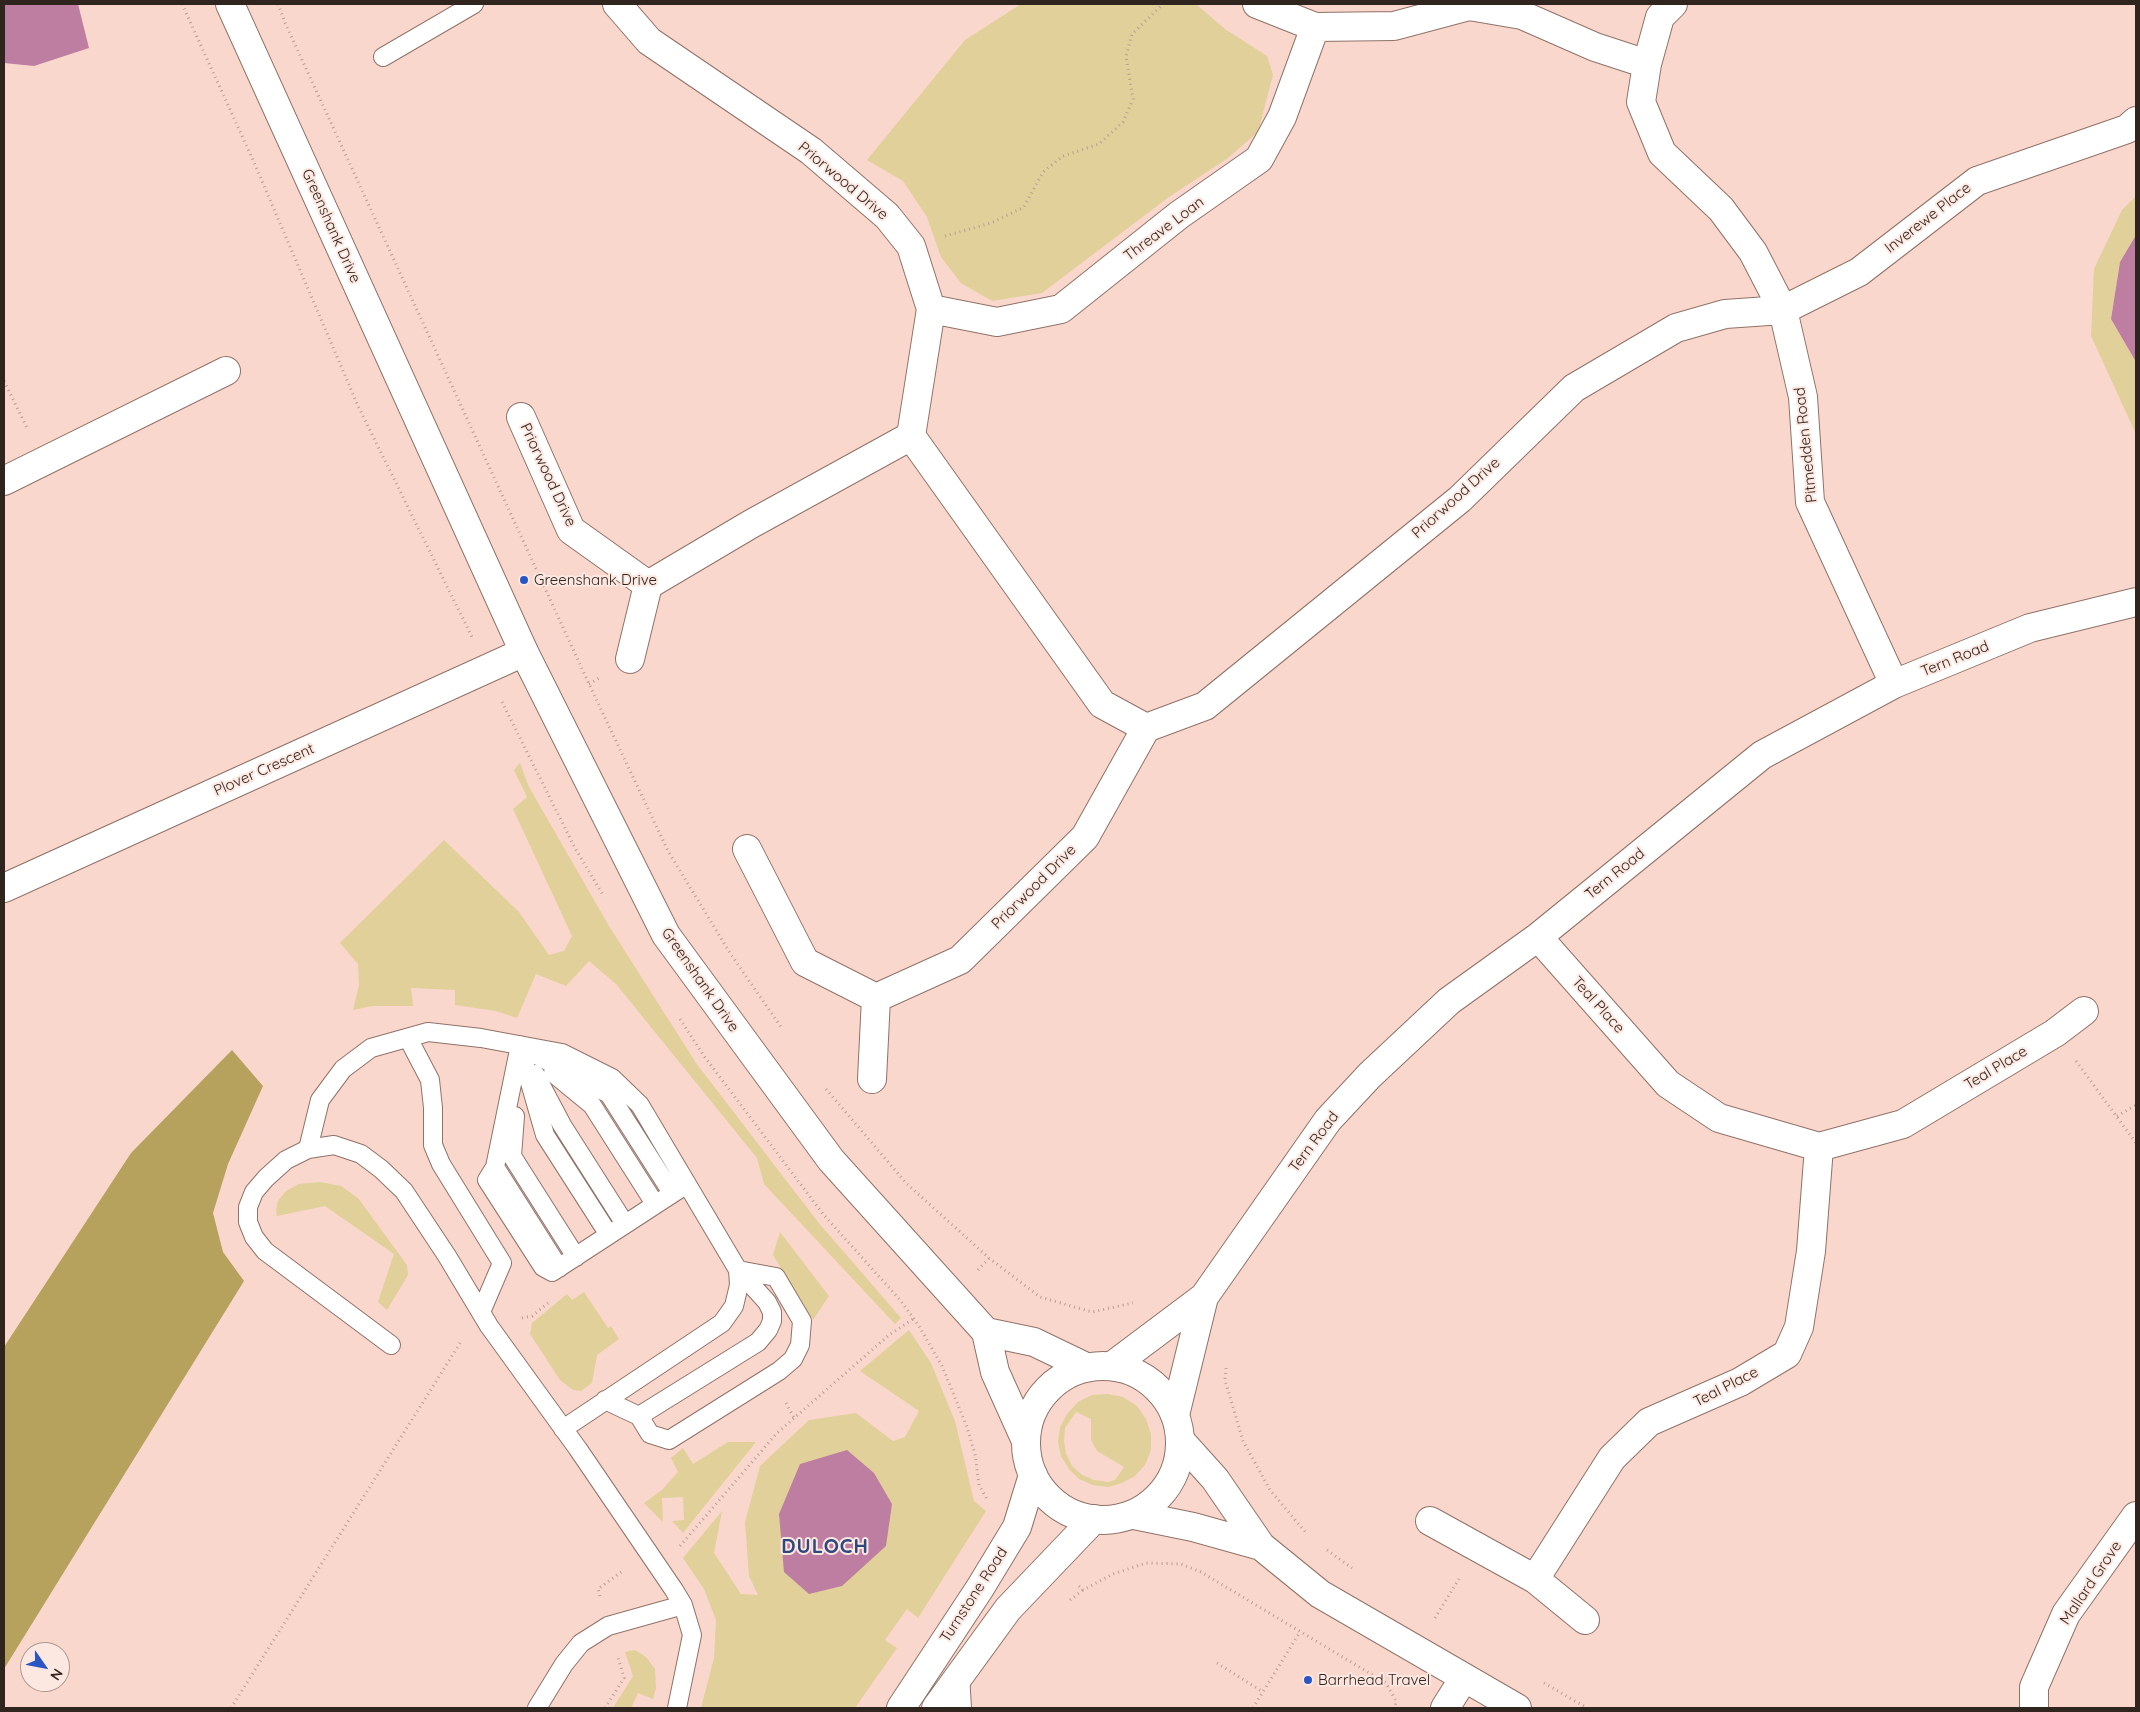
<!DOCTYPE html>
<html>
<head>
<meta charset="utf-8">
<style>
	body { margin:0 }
	#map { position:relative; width:2140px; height:1712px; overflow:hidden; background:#fad7cc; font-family:Quicksand,sans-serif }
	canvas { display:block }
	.frame { position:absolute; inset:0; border:5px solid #30241f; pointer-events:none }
	.north { position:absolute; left:20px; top:1642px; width:50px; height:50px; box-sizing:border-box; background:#fde8e1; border:1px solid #ab9a93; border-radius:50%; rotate:123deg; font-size:14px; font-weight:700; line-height:20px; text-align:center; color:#30241f }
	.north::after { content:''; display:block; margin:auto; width:18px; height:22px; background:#2956c4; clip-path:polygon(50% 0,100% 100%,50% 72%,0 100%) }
</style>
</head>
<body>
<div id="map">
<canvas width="2140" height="1712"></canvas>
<div class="frame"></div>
<div class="north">N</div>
</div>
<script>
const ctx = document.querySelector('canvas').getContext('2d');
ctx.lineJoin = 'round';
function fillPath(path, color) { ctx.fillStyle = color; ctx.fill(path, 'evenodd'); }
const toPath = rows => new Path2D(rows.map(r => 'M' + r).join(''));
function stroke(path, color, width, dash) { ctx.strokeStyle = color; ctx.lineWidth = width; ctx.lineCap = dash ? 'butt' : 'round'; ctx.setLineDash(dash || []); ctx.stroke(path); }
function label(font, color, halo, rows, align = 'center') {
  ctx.font = font + ' Quicksand,sans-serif'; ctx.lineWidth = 4; ctx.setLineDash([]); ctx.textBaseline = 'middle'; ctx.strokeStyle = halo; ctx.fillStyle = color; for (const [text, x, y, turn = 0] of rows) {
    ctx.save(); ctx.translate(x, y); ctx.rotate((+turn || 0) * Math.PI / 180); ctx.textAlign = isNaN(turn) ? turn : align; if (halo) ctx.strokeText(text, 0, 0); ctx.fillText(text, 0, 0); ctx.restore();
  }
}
fillPath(toPath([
	[1021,4,1196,4,1225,29,1267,56,1273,75,1258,132,1228,158,1169,197,1042,293,992,301,961,283,941,257,927,217,903,181,867,160,965,40],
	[2136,196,2136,235,2120,262,2111,319,2136,362,2136,434,2091,336,2094,269,2122,210],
	[520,763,529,787,609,926,696,1063,818,1222,901,1318,895,1324,764,1184,757,1158,616,984,589,961,566,986,536,974,517,1018,496,1011,455,1005,455,990,411,988,413,1006,372,1006,353,1010,359,985,358,964,340,943,444,840,519,912,549,955,564,951,572,936,513,809,527,797,514,770],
	[320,1182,341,1186,358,1198,407,1265,408,1275,387,1310,378,1302,394,1254,325,1206,277,1216,276,1210,278,1201,286,1191,299,1184],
	[780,1232,829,1296,813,1320,773,1255],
	[584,1292,608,1328,611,1326,619,1339,597,1355,592,1383,581,1391,573,1390,560,1380,530,1334,532,1323,567,1294,572,1300],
	[909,1330,931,1363,955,1421,974,1501,986,1511,918,1618,907,1609,885,1640,897,1648,855,1708,701,1708,714,1658,716,1620,704,1589,683,1558,722,1511,714,1553,741,1594,758,1595,749,1576,745,1522,760,1466,809,1420,856,1413,893,1441,905,1437,919,1411,860,1371],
	[1108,1394,1123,1397,1137,1406,1146,1419,1151,1434,1151,1450,1145,1465,1135,1476,1122,1483,1108,1487,1093,1485,1079,1479,1069,1469,1061,1456,1058,1442,1060,1427,1067,1414,1078,1402,1092,1395],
	[1076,1412,1091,1419,1091,1440,1097,1451,1124,1467,1115,1480,1108,1482,1094,1480,1082,1475,1072,1466,1066,1454,1064,1441,1065,1428],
	[728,1442,756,1442,683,1533,672,1521,684,1520,683,1497,662,1498,663,1522,644,1503,662,1490,678,1472,671,1458,683,1448,693,1464],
	[635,1650,646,1657,655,1669,656,1688,653,1699,638,1693,631,1708,613,1708,633,1676,625,1652]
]), '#e1d099');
fillPath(toPath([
	[232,1050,263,1086,228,1164,213,1213,223,1252,244,1281,4,1669,4,1347,131,1153]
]), '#b6a15d');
fillPath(toPath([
	[4,4,78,4,89,48,34,66,4,63],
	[2136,235,2136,362,2111,319,2120,262],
	[847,1450,874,1473,892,1504,886,1546,842,1586,809,1594,784,1572,779,1514,800,1464]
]), '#be7ea2');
const lane = toPath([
	[383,57,474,4],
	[408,1038,430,1080,433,1108,433,1145,441,1164,502,1263,481,1312],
	[520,1045,495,1167,559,1268],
	[520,1048,545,1135,609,1235],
	[533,1053,609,1094,672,1193],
	[553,1073,592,1105,655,1204],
	[535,1074,562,1125,625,1224],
	[515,1116,512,1156,576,1257],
	[308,1149,320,1100,343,1069,371,1048,428,1032,481,1038,562,1053,612,1078,640,1105,738,1270,739,1285,734,1306,722,1323,563,1429],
	[495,1167,487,1180,543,1267,552,1272,687,1184],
	[391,1345,265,1251,254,1237,248,1222,248,1207,254,1192,266,1178,286,1160,308,1149,334,1145,361,1154,381,1169,404,1191,447,1256,489,1326,578,1449,674,1590,683,1605,692,1635,677,1708],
	[605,1400,639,1416,758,1342,768,1330,772,1321,772,1312,767,1302,738,1270],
	[639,1416,650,1434,669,1440,779,1371,793,1359,800,1345,802,1321,776,1277,738,1270],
	[960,1674,962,1708],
	[537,1708,564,1664,581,1643,608,1626,683,1605]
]);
const street = toPath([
	[617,4,649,41,811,151,887,216,911,246,931,309,911,436,1102,704,1146,728,1205,706,1460,499,1574,388,1676,328,1725,314,1783,310,1859,272,1977,181,2127,129,2136,121],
	[1257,4,1315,27,1394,26,1469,6,1522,15,1595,47,1647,64],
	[1673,4,1660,17,1647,64,1641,102,1662,153,1721,209,1753,252,1783,310,1803,397,1810,502,1894,684],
	[931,309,997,322,1061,309,1179,215,1259,159,1282,117,1315,27],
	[521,417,571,530,648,585,630,659],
	[4,481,226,371],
	[648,585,751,524,911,436],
	[747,849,805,962,876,998,872,1079],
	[4,888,524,652],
	[1538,937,1668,1084,1719,1118,1819,1147,1903,1124,2055,1033,2084,1011],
	[876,998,960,960,1085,837,1146,728],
	[1112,1366,1204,1297,1328,1120,1370,1075,1449,1001,1538,937,1762,755,1894,684,2030,628,2136,602],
	[1175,1415,1204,1297],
	[1430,1521,1535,1579,1585,1620],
	[1535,1579,1612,1458,1649,1422,1740,1382,1787,1354,1799,1327,1811,1251,1819,1147],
	[901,1708,980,1588,1017,1527,1033,1475],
	[936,1708,1008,1609,1094,1519],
	[1445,1708,1464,1678],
	[2034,1708,2034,1687,2066,1614,2136,1516]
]);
const secondary = toPath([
	[230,4,524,652,666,935,831,1160,986,1332,995,1372,1026,1441],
	[986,1332,1034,1342,1086,1367],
	'1026 1443a77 77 0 1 1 154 0a77 77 0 1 1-154 0Z',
	[1180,1440,1215,1479,1261,1546,1320,1594,1517,1708],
	[1134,1515,1193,1527,1261,1546]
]);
stroke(lane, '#907268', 20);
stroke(street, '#907268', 30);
stroke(secondary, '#907268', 30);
stroke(toPath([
	[182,4,253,160,358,406,472,637],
	[278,4,286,25,589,684,668,851,730,953,781,1027],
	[945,236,991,223,1024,207,1043,172,1063,156,1099,144,1123,122,1133,99,1126,56,1132,34,1163,4],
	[4,381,28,430],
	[589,684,599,678],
	[502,702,575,848,603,895],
	[680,1019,704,1056,823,1214,901,1301,919,1326,942,1366,967,1427,975,1454,979,1485,987,1499],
	[2076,1061,2136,1143],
	[826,1089,906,1183,989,1258,1040,1297,1092,1312,1133,1303],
	[2117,1116,2136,1105],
	[978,1270,989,1258],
	[522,1318,532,1316,548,1303],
	[1226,1368,1225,1380,1243,1441,1270,1490,1307,1534],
	[786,1403,794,1418],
	[680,1546,777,1433,889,1335,913,1319],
	[1327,1550,1352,1568],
	[1079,1586,1083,1590,1113,1574,1146,1563,1181,1564,1201,1572,1386,1683,1396,1701,1395,1708],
	[600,1596,598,1589,624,1570],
	[1070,1600,1083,1590],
	[1435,1618,1459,1579],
	[1217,1663,1263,1692],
	[1544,1683,1587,1708],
	[231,1708,462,1340],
	[605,1708,624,1678,618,1657],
	[1253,1708,1300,1632]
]), '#ba9e95', 3, [1, 4]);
stroke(lane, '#fff', 18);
stroke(street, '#fff', 28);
stroke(secondary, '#fff', 28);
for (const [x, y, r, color] of [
	[524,580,5,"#2956c4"],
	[1308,1680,5,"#2956c4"]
]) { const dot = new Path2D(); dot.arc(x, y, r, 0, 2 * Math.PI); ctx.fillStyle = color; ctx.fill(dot); stroke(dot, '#fde8e1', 2); }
label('15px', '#30241f', '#fde8e1', [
	["Priorwood Drive",843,181,40],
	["Inverewe Place",1928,218,-38],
	["Greenshank Drive",331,226,66],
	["Threave Loan",1164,229,-37],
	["Pitmedden Road",1806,445,-96],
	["Priorwood Drive",548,475,65],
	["Priorwood Drive",1456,498,-42],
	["Tern Road",1955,659,-22],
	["Plover Crescent",264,770,-24],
	["Tern Road",1615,874,-39],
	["Priorwood Drive",1034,887,-45],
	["Greenshank Drive",700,980,55],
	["Teal Place",1598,1005,48],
	["Teal Place",1996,1068,-31],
	["Tern Road",1314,1142,-53],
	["Teal Place",1726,1387,-27],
	["Mallard Grove",2091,1583,-56],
	["Turnstone Road",974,1595,-57]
]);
label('15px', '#30241f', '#fde8e1', [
	["Greenshank Drive",534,580],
	["Barrhead Travel",1318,1680]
], 'left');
ctx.letterSpacing = '1px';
label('bold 20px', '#2d477f', '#fde8e1', [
	["DULOCH",825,1547]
]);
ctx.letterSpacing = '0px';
</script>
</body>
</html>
